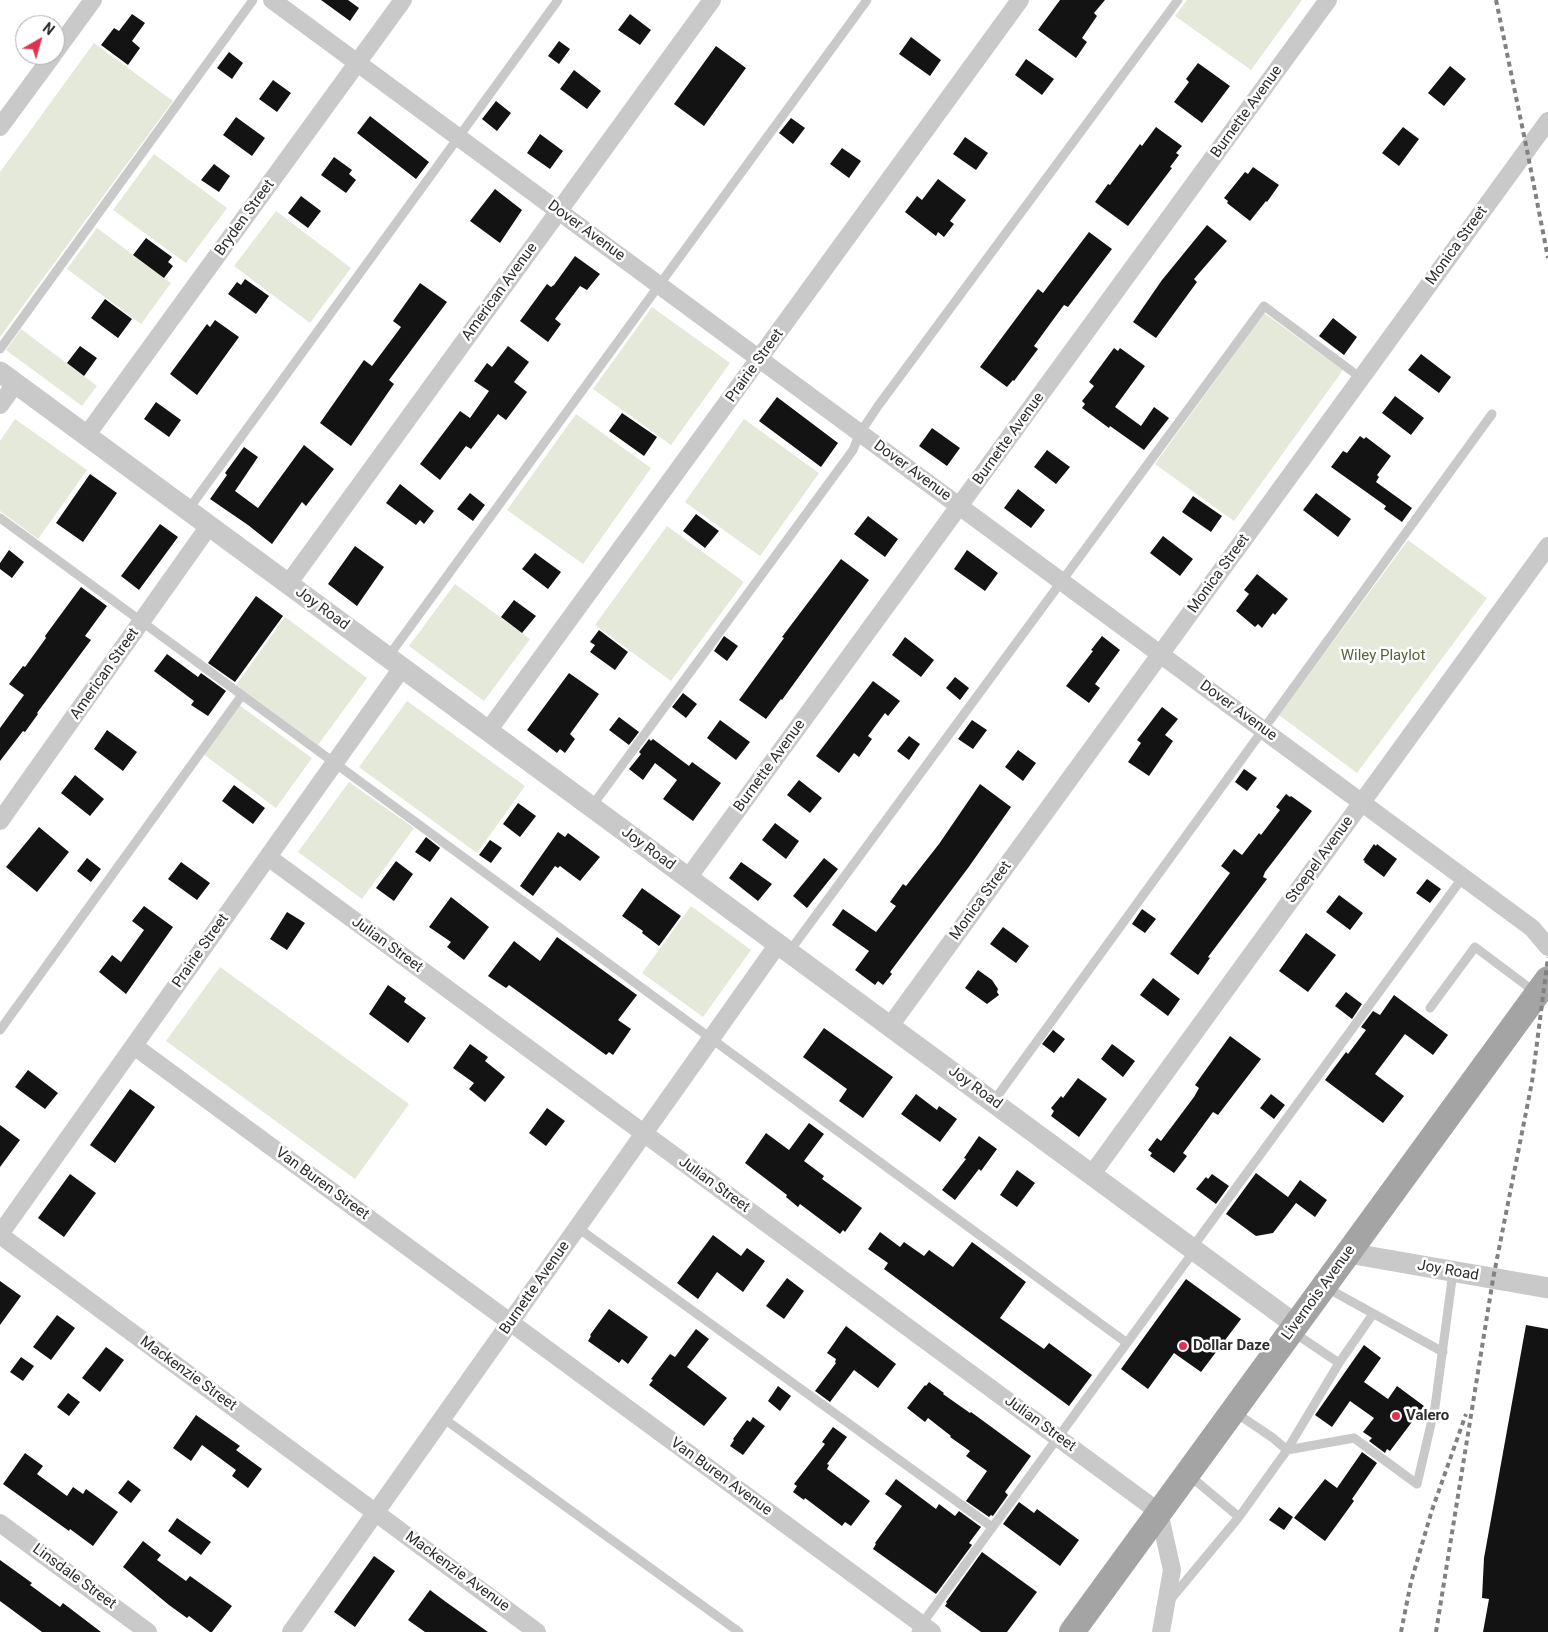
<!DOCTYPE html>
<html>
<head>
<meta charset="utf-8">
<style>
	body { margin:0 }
	#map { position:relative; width:1548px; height:1632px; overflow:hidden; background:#fff; font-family:Roboto,sans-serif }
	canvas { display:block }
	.north { position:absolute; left:15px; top:15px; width:50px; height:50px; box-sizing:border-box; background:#fff; border:1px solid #ababab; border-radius:50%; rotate:38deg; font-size:14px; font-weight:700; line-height:20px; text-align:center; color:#2c2c2c }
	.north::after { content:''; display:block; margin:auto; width:18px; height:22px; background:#df3253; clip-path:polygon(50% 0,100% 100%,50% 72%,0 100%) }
</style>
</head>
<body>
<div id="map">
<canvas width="1548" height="1632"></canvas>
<div class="north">N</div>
</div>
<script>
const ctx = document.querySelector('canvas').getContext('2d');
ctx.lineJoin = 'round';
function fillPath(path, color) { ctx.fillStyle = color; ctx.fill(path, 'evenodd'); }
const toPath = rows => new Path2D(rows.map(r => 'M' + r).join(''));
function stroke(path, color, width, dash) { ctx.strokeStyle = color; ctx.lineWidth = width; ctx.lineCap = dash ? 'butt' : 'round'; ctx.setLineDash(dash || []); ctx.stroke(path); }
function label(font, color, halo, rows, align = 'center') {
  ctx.font = font + ' Roboto,sans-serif'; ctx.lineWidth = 5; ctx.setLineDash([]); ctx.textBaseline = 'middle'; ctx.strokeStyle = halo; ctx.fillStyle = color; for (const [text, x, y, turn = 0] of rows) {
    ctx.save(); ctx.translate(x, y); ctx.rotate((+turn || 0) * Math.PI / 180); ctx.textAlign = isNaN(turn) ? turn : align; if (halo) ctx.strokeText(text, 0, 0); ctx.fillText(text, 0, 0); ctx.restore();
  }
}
fillPath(toPath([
	[1187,0,1302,0,1251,70,1175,16],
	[94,43,173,101,0,337,0,172],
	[154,154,227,208,186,263,113,210],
	[276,211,351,268,310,323,234,266],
	[97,228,171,283,141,324,67,269],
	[652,307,730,363,671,445,593,389],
	[1264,313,1343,370,1234,521,1155,464],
	[21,329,97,386,82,406,6,350],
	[576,414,651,468,583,564,507,510],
	[15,419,87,470,38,539,0,511,0,441],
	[744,419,819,473,760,556,685,502],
	[667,526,744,582,671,681,595,625],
	[1408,540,1487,598,1357,773,1279,715],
	[455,584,530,639,484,701,409,646],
	[285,617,367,678,318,745,236,685],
	[407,701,525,786,477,853,359,767],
	[239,705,312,758,276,808,203,754],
	[349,782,414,828,362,899,298,852],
	[691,906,751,950,703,1017,642,973],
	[220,967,409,1104,355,1179,166,1041]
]), '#e4e9d9');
fillPath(toPath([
	[321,0,348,0,359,8,350,21],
	[1060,0,1105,0,1094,13,1097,16,1082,38,1087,42,1076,58,1038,30],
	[132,14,145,23,132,41,140,48,128,65,101,45,114,28,119,31],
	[630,14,651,30,640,45,618,30],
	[911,37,941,60,930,76,899,54],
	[559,41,570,49,559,64,548,56],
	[716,46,746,68,704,126,674,104],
	[229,52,243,63,232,79,217,68],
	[1026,59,1054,79,1042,95,1015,75],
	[1198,63,1230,86,1202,123,1174,102,1189,82,1186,79],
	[1450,66,1466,79,1444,106,1428,93],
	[574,70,601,91,587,109,560,89],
	[273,80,291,93,277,112,259,99],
	[496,101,511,113,497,131,482,119],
	[370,116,429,162,416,179,357,133],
	[236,117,265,138,252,156,223,135],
	[791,118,805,128,793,144,779,133],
	[1156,127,1182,146,1176,153,1179,155,1170,167,1172,168,1128,226,1095,202,1108,184,1110,185,1140,144,1142,146],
	[1403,127,1419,139,1399,166,1382,153],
	[540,134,563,151,550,169,527,153],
	[965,137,988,153,976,170,953,154],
	[842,148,861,161,849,178,830,164],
	[334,157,352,170,349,174,356,180,346,193,321,175],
	[214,164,230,176,219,192,201,180],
	[1253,167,1279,185,1267,202,1266,201,1250,221,1227,203,1228,201,1224,198,1245,172,1248,174],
	[938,179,966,200,950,221,954,224,944,237,938,232,936,236,905,212,917,196,922,200],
	[495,189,522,210,500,243,470,221],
	[301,196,321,211,308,228,288,213],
	[1207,225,1227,241,1194,279,1197,282,1156,338,1133,322,1162,280],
	[1089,232,1112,249,1068,307,1064,305,1050,324,1034,346,1038,349,1014,381,1013,380,1007,387,980,367,1038,289,1043,293],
	[146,238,172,257,168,262,173,266,164,278,133,255],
	[575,256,600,274,587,290,580,286,555,319,561,324,548,342,520,321,547,284,551,287,554,285],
	[245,279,269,296,256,314,228,294,237,282,241,285],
	[420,283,447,302,389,380,394,384,351,446,320,423,364,360,372,366,401,327,393,321],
	[105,299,132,319,118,338,91,318],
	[1333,318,1357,337,1344,355,1319,336],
	[215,320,239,337,197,395,170,374,207,324,210,327],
	[80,346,97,358,84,376,67,363],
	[508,346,529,362,514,382,527,392,506,420,498,414,471,449,466,446,440,480,420,464,460,411,470,418,489,391,474,381,487,363,492,367],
	[1114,348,1118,351,1120,348,1145,366,1115,407,1141,426,1154,407,1169,418,1144,450,1110,426,1109,428,1082,408,1085,404,1082,401,1094,386,1089,382],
	[1421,354,1451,377,1439,393,1408,370],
	[1395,396,1424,418,1411,435,1382,413],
	[777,397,838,443,821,467,759,421],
	[156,402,181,420,169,437,144,419],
	[622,413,657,437,644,456,609,431],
	[932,428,960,448,947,466,919,446],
	[1360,436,1364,439,1366,437,1391,456,1377,475,1379,477,1376,482,1412,508,1402,522,1384,509,1386,506,1331,467,1343,451,1347,453],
	[304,445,334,469,306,506,302,502,272,544,248,525,210,499,227,475,225,473,244,447,258,457,235,491,258,508],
	[1047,450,1070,467,1056,484,1034,467],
	[90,474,117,493,83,542,56,523],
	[400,484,434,511,424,524,420,520,416,525,386,503],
	[1018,489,1045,510,1031,528,1004,508],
	[470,493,485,505,473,521,457,509],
	[1316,493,1351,519,1338,537,1303,510],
	[1193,496,1222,516,1211,532,1182,512],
	[696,514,719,531,705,548,683,531],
	[868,516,898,539,885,557,854,534],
	[160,524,178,537,139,590,121,576],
	[1163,536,1193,559,1180,576,1150,553],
	[355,546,384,567,357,606,328,584],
	[9,550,24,562,12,578,0,569,0,563],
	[967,550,998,573,985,591,954,569],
	[535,553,561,572,548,589,522,569],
	[841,559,869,580,782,700,781,699,766,719,739,700,784,638,782,637],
	[1257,574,1288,599,1275,615,1273,613,1262,628,1258,624,1255,627,1236,611,1249,594,1244,590],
	[81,587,107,606,85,636,91,640,37,713,38,714,25,732,23,731,0,761,0,728,24,695,9,684,23,666,25,667,46,638,45,636],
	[256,596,283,616,235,682,208,663],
	[514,600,536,616,522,633,501,617],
	[599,630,628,652,615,670,590,652,595,645,590,642],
	[724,636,738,646,727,661,714,651],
	[1102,636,1120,650,1095,684,1100,688,1089,703,1066,686,1093,651,1091,650],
	[905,637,934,660,921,677,892,655],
	[167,654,198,677,201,673,226,691,208,716,191,705,194,701,154,671],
	[569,673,599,694,570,734,575,739,565,753,560,749,557,753,527,730],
	[955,677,969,688,960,700,946,688],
	[873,681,900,701,888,716,885,713,868,736,872,739,859,757,854,753,839,773,816,756],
	[683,693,697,704,686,718,672,707],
	[1162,707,1178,719,1165,735,1173,741,1149,776,1128,762,1141,743,1137,740],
	[619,717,639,732,629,745,609,730],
	[720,720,750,742,736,760,707,738],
	[972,720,987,730,973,749,958,739],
	[107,730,137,752,123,771,94,749],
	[909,736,920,744,909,760,897,751],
	[649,739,651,741,653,739,689,766,692,762,721,783,693,821,663,799,677,780,655,763,643,780,629,769,641,754,639,752],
	[1018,750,1036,763,1023,781,1005,767],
	[1244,769,1257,778,1247,791,1235,782],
	[75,775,104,799,90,816,61,793],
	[799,780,822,798,810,813,787,795],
	[980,784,1011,807,968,868,890,972,892,974,883,985,878,981,875,985,855,970,869,951,832,925,843,909,876,932,896,906,890,902,903,884,906,886,939,844],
	[234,785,265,808,253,824,222,801],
	[1286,794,1290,797,1291,796,1312,811,1265,872,1263,877,1267,879,1208,957,1210,958,1198,975,1170,954,1230,873,1221,866,1234,849,1242,855,1259,833,1261,835,1280,810,1276,807],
	[518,803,536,816,520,837,503,824],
	[775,823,799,841,786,859,762,840],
	[39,827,69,852,37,892,6,867],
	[558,832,565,837,568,833,600,857,580,881,560,866,558,868,555,866,533,896,520,886],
	[426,837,440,848,430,862,415,852],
	[490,840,502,848,491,863,479,855],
	[1374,844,1376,846,1377,844,1397,859,1384,877,1364,862,1365,861,1363,860],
	[87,858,101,869,91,882,77,871],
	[824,858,838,869,807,908,793,896],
	[396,861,413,874,394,901,376,888],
	[181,862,210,883,197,900,168,879],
	[741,862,772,884,758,901,729,878],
	[1427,879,1441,889,1430,903,1416,893],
	[642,888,681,916,659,946,642,933,643,931,622,916],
	[1339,895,1363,913,1350,930,1326,912],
	[451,897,489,927,464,960,447,947,451,942,429,927],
	[144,906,173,927,126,994,99,972,112,955,121,962,144,930,132,921],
	[1142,909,1156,919,1145,933,1132,924],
	[287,912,305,923,287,950,270,939],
	[1003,927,1029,946,1016,963,990,944],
	[1306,933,1336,955,1308,992,1279,971],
	[557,937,637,995,618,1020,631,1029,613,1055,609,1052,606,1055,509,985,506,988,488,976,514,941,540,961],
	[978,970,992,980,998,989,997,992,999,995,987,1004,965,988],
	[1153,978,1180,999,1168,1016,1140,995],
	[388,985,406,998,404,1002,426,1018,408,1043,369,1014],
	[1346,992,1362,1004,1352,1019,1335,1006],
	[1394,995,1448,1035,1433,1055,1405,1034,1375,1074,1404,1096,1383,1123,1325,1080,1346,1052,1348,1054,1366,1030,1361,1027,1373,1011,1380,1015],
	[824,1028,893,1077,863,1118,839,1101,847,1089,803,1057],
	[1053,1030,1065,1039,1054,1053,1042,1044],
	[1230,1036,1261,1059,1218,1115,1213,1112,1183,1153,1187,1156,1174,1173,1150,1156,1152,1153,1148,1150,1157,1138,1161,1141,1194,1097,1199,1088,1195,1085],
	[470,1044,488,1057,485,1061,505,1077,485,1102,469,1089,474,1083,453,1068],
	[1112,1044,1135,1061,1123,1077,1101,1059],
	[28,1070,58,1093,45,1109,15,1087],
	[1078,1078,1107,1099,1079,1137,1051,1116,1054,1111,1051,1108,1061,1096,1063,1098],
	[130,1089,155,1107,115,1163,90,1145],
	[916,1094,937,1110,939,1106,957,1119,940,1142,901,1114],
	[1271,1094,1285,1105,1274,1119,1260,1108],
	[547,1108,565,1121,546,1146,529,1133],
	[809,1123,824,1134,804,1161,824,1176,822,1179,862,1208,845,1232,843,1230,840,1234,800,1204,798,1207,786,1197,787,1195,745,1163,766,1133,789,1150],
	[0,1125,20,1140,0,1167],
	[979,1136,997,1149,981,1171,979,1169,955,1200,942,1190,966,1159,964,1158],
	[1017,1170,1035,1183,1017,1207,1000,1195],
	[1256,1173,1296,1203,1273,1233,1256,1236,1226,1214],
	[70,1174,96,1193,64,1237,38,1218],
	[1212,1174,1229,1186,1216,1204,1196,1189,1206,1177,1208,1179],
	[1300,1180,1327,1200,1315,1217,1288,1197],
	[880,1232,900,1247,904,1242,924,1256,929,1250,953,1267,972,1242,1026,1282,1000,1318,1044,1349,1049,1343,1092,1375,1069,1406,884,1269,888,1263,868,1249],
	[713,1235,741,1256,747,1248,765,1261,743,1292,717,1272,698,1299,677,1283],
	[787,1278,804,1291,784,1319,766,1306],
	[1186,1279,1241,1319,1201,1372,1174,1353,1148,1389,1121,1369],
	[0,1281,21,1296,0,1325],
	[609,1309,648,1337,628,1364,622,1359,619,1363,588,1341,591,1336,590,1335],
	[57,1315,75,1328,51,1360,33,1347],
	[1526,1325,1548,1329,1548,1632,1483,1632,1489,1599,1482,1598,1484,1558],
	[846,1326,896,1364,878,1388,854,1370,830,1402,815,1391,836,1363,835,1362,836,1359,827,1353],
	[696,1329,709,1339,687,1367,727,1398,704,1426,649,1385,653,1380,651,1379,670,1354,675,1357],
	[1364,1345,1381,1358,1364,1382,1388,1399,1397,1386,1424,1406,1390,1451,1387,1449,1385,1453,1369,1441,1372,1438,1363,1432,1374,1418,1350,1401,1332,1427,1315,1415],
	[106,1347,124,1360,100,1392,82,1378],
	[21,1357,34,1366,23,1381,10,1372],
	[929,1382,944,1393,943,1394,970,1413,971,1412,1031,1456,1005,1492,1008,1495,993,1516,991,1515,989,1517,966,1501,987,1471,966,1456,970,1451,950,1437,951,1436,928,1418,925,1422,907,1408,925,1385,926,1386],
	[778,1386,791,1396,780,1411,768,1401],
	[68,1393,80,1402,69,1416,57,1407],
	[196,1415,240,1446,236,1450,262,1469,248,1488,232,1476,236,1470,202,1445,191,1461,173,1448],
	[753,1417,765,1426,743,1455,730,1446,734,1440,733,1439,747,1420,750,1422],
	[833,1427,847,1437,827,1464,829,1465,827,1469,870,1501,851,1526,845,1522,842,1526,805,1498,804,1500,793,1492,797,1486,794,1484,825,1444,822,1442],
	[1362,1452,1377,1463,1352,1499,1354,1501,1325,1541,1294,1518,1325,1479,1337,1488],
	[25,1453,43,1466,37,1474,67,1496,73,1487,83,1494,86,1489,118,1512,93,1546,70,1529,69,1531,3,1484],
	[896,1479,936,1509,939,1504,955,1516,959,1511,981,1527,969,1543,972,1545,936,1594,873,1549,876,1544,875,1543,902,1506,885,1494],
	[128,1480,141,1490,131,1503,118,1493],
	[1019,1502,1034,1513,1037,1509,1079,1540,1060,1566,1003,1524],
	[1279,1507,1293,1517,1284,1530,1269,1520],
	[177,1518,211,1542,201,1555,168,1531],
	[143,1541,161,1555,157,1560,186,1581,190,1576,232,1606,212,1632,210,1632,189,1616,187,1618,169,1605,123,1567],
	[982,1552,1037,1592,1007,1632,981,1632,945,1606,947,1603,946,1602],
	[374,1556,395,1571,355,1627,334,1612],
	[0,1560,32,1583,30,1585,60,1607,63,1603,101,1632,42,1632,0,1601],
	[430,1590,446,1602,488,1632,425,1632,408,1620]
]), '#131313');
stroke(toPath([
	[0,349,253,0],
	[188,510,558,0],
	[0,518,1127,1343],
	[388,657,867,0],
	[592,806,853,450,860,433,878,406,1178,0],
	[789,952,1264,306,1361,378],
	[1430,1008,1475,947,1535,992],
	[0,1030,242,695],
	[993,1102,1492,414],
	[578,1228,992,1527],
	[1192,1248,1463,877],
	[1327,1288,1443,1352],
	[1293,1332,1339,1363,1373,1314],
	[1236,1413,1273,1438,1287,1450,1339,1363],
	[443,1418,739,1632],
	[1190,1476,1239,1517],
	[1170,1600,1239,1517,1287,1450,1354,1438,1417,1484,1435,1407,1453,1272],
	[916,1632,1194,1251]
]), '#c9c9c9', 9);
stroke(toPath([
	[272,0,1532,928,1548,947],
	[55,52,93,0],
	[0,127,53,55],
	[0,405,15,384],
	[86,436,403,0],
	[288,584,712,0],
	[488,731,1020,0],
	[0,821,209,526],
	[268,857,1159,1512,1172,1570,1161,1632],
	[688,878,1328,0],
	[890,1026,1548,121],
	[134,1046,932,1632],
	[1092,1174,1548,546],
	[0,1234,402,668],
	[0,1235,537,1632],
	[0,1523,148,1632],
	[291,1632,778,944]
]), '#c9c9c9', 18);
stroke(toPath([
	[0,372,1296,1325],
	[1348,1253,1548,1288]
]), '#c9c9c9', 21);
stroke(toPath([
	[1072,1632,1548,979]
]), '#a4a4a4', 26);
stroke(toPath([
	[1496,0,1527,150,1548,258],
	[1401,1632,1411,1582,1432,1510,1466,1414],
	[1436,1632,1493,1279,1532,1082,1548,957]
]), '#818181', 4, [5, 4]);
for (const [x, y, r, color] of [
	[1183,1346,5,"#df3253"],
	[1396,1416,5,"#df3253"]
]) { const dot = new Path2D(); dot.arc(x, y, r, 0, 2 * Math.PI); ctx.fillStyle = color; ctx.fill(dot); stroke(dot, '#fff', 2); }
label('15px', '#2c2c2c', '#fff', [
	["Burnette Avenue",1247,112,-54],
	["Bryden Street",245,218,-54],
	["Dover Avenue",586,231,36],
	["Monica Street",1457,246,-54],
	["American Avenue",500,292,-54],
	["Prairie Street",755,366,-54],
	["Burnette Avenue",1009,439,-54],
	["Dover Avenue",912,471,36],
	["Monica Street",1219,574,-54],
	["Joy Road",322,609,36],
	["American Street",105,674,-55],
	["Dover Avenue",1238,711,36],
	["Burnette Avenue",770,766,-54],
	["Joy Road",648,849,36],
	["Stoepel Avenue",1320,860,-54],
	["Monica Street",981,901,-54],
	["Julian Street",387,945,36],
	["Prairie Street",201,951,-55],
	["Joy Road",975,1088,36],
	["Van Buren Street",322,1184,36],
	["Julian Street",714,1185,36],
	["Joy Road",1448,1271,10],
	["Burnette Avenue",535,1288,-55],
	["Livernois Avenue",1319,1293,-54],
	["Mackenzie Street",188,1374,36],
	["Julian Street",1040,1424,36],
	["Van Buren Avenue",721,1477,36],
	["Mackenzie Avenue",457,1572,36],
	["Linsdale Street",74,1577,36]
]);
label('15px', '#54653b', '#fff', [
	["Wiley Playlot",1383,656]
]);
label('bold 15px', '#2c2c2c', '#fff', [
	["Dollar Daze",1193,1346],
	["Valero",1406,1416]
], 'left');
</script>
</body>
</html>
